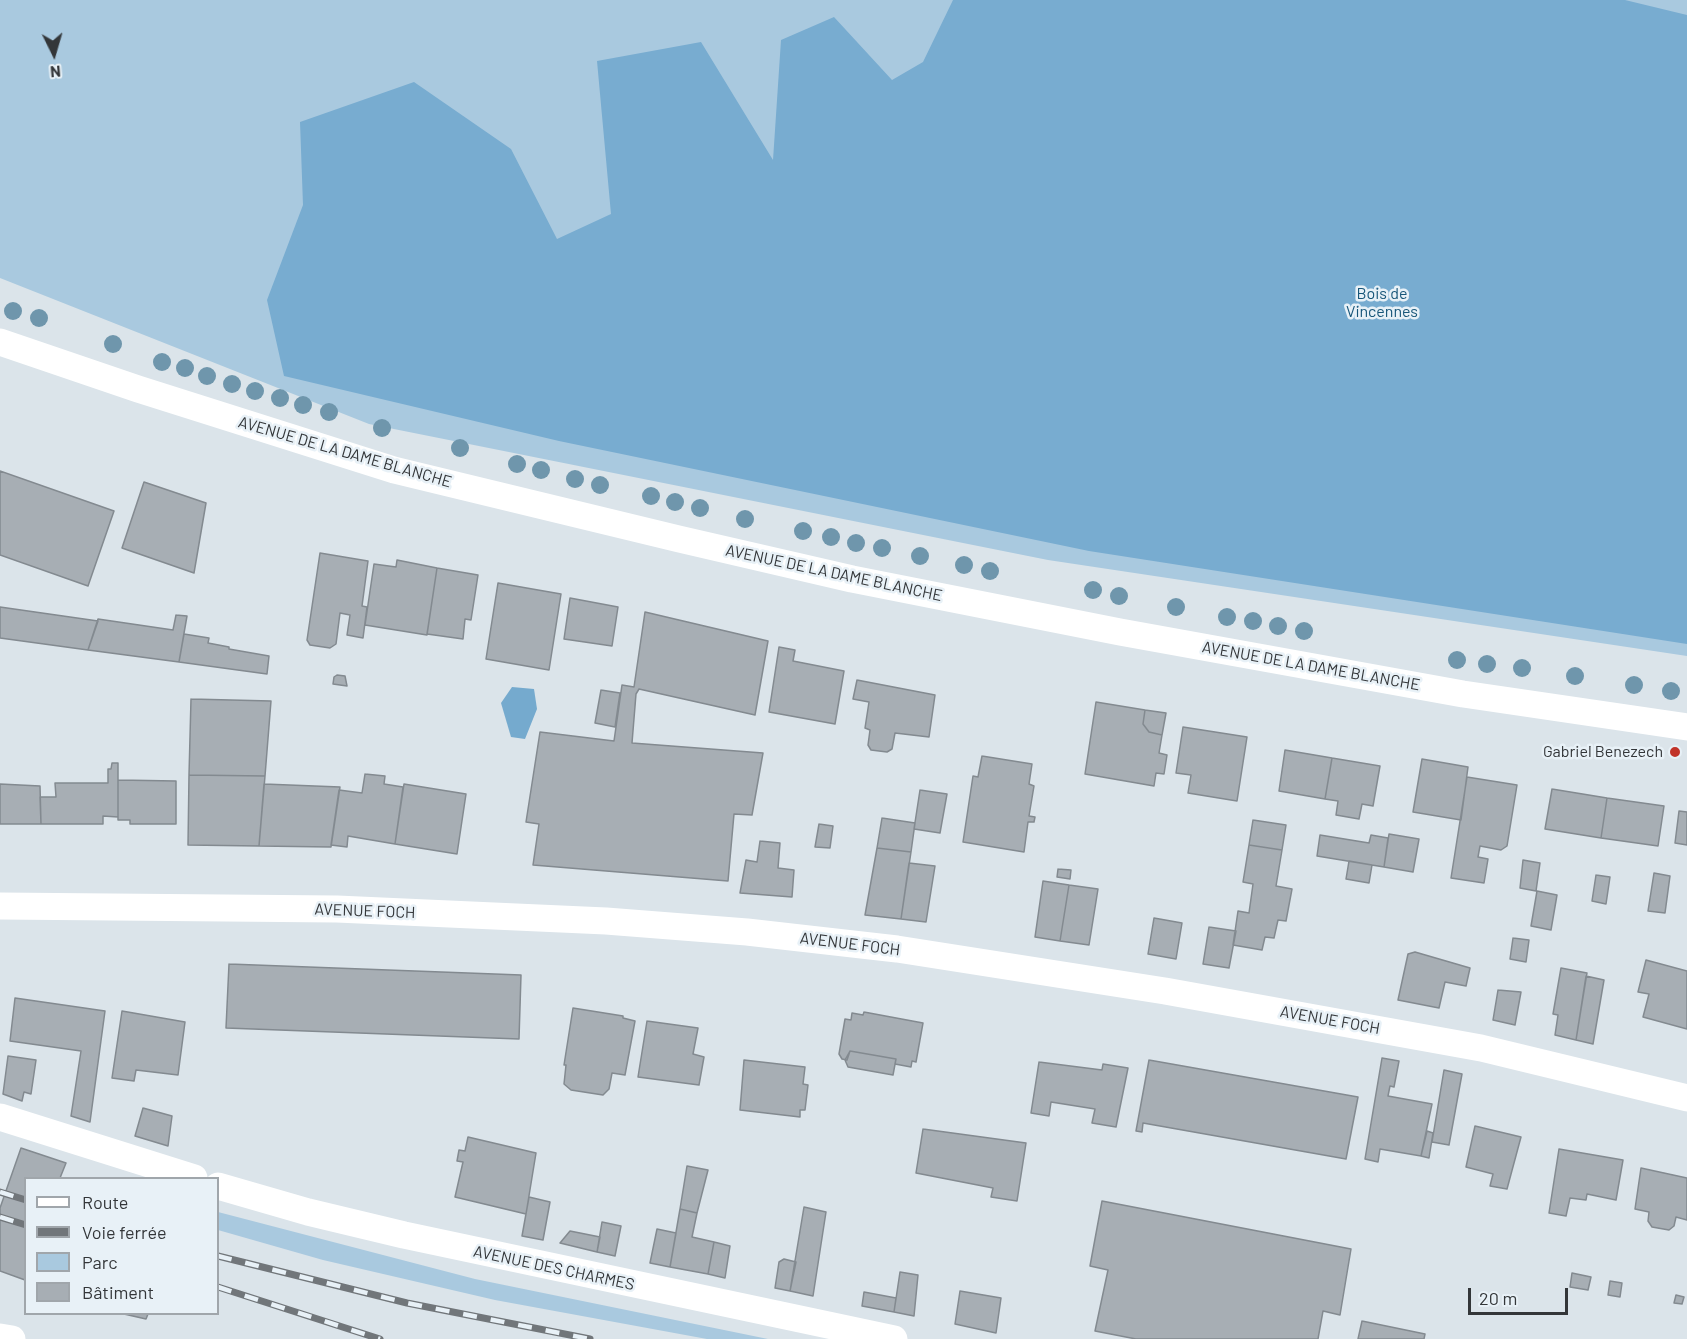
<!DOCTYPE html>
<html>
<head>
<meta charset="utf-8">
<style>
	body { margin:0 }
	#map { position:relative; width:1687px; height:1339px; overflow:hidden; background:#dbe4ea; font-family:Barlow,sans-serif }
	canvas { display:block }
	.legend { position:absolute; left:24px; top:1177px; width:195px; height:138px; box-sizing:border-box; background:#e8f1f7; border:2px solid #a0a6ab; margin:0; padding:8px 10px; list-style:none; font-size:18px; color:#333639 }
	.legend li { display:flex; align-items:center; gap:12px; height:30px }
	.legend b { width:30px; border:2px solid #a0a6ab }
	.north { position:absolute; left:24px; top:24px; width:60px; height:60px; -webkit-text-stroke:4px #e8f1f7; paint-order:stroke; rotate:175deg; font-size:16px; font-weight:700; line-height:24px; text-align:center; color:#333639 }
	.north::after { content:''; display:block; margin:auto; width:21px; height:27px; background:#333639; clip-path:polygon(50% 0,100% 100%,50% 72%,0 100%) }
	.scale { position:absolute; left:1468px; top:1288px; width:100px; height:27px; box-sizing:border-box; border:3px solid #333639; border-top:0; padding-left:8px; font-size:18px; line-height:21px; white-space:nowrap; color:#333639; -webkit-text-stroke:4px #e8f1f7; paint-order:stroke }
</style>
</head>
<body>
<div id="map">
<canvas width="1687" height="1339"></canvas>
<ul class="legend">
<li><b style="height:8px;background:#fff"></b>Route</li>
<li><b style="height:8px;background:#71767a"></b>Voie ferrée</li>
<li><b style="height:16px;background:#a9c9df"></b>Parc</li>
<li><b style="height:16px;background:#a7aeb4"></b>Bâtiment</li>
</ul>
<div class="north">N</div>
<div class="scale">20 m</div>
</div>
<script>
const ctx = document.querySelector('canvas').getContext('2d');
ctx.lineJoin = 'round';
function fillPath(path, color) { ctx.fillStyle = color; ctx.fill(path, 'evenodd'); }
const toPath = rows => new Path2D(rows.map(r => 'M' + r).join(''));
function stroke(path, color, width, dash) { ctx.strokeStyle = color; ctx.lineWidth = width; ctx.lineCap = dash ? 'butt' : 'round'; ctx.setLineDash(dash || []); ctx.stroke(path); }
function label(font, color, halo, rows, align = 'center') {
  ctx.font = font + ' Barlow,sans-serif'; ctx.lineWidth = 5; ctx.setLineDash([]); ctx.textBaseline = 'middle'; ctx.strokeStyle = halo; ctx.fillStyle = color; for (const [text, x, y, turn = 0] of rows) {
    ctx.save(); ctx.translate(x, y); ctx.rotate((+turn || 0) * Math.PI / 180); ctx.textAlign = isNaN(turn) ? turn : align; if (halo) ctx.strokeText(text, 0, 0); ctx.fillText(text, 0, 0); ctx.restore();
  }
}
fillPath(toPath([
	[0,0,1687,0,1687,656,1048,560,369,424,0,278],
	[218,1212,475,1279,768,1339,707,1339,495,1300,323,1260,218,1230]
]), '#a9c9df');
fillPath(toPath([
	[953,0,1625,0,1687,15,1687,644,1089,551,559,441,284,376,267,300,303,205,300,122,414,82,511,149,557,239,611,214,597,61,701,42,773,160,781,40,834,17,892,80,923,62]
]), '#78acd0');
fillPath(toPath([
	[512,687,534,689,537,709,525,739,511,737,501,703]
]), '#75aace');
const building = toPath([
	[0,471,114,511,88,586,0,555,0,471],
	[144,482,206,503,194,573,122,548,144,482],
	[320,553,368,561,362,606,367,607,363,638,347,635,350,615,340,613,336,644,330,648,310,645,307,640,320,553],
	[397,560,437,568,427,635,365,625,374,564,396,567,397,560],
	[437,568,478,575,471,620,465,619,463,639,427,634,437,568],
	[498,583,561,594,549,670,486,659,498,583],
	[570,598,618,607,612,646,564,639,570,598],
	[0,607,98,621,88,650,0,638,0,607],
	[645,612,768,641,755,715,639,689,636,694,632,743,763,753,752,815,734,814,728,881,533,865,539,824,526,822,540,732,614,741,622,685,634,687,645,612],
	[176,615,187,616,179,662,88,650,98,619,173,630,176,615],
	[184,634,209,638,208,643,229,647,229,649,269,656,267,674,179,662,184,634],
	[779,647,795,650,793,661,844,671,835,724,769,712,779,647],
	[337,675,345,676,347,686,333,684,334,677,337,675],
	[857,680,935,695,929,737,895,733,892,749,887,752,871,750,868,745,870,730,865,728,869,702,853,699,857,680],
	[601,690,620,693,615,727,595,723,601,690],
	[191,699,271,701,265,776,189,775,191,699],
	[1096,702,1145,710,1143,724,1149,732,1162,735,1159,753,1167,755,1164,774,1156,773,1154,786,1085,774,1096,702],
	[1145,710,1166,713,1162,735,1149,732,1143,724,1145,710],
	[1183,727,1247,737,1237,801,1188,793,1191,775,1176,773,1183,727],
	[1285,750,1332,758,1325,799,1279,791,1285,750],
	[982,756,1032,764,1029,784,1034,786,1029,816,1035,817,1034,822,1028,822,1024,852,963,842,973,776,978,777,982,756],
	[1332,758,1380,766,1373,806,1362,804,1359,819,1336,815,1338,801,1325,799,1332,758],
	[1422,759,1468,767,1461,820,1413,812,1422,759],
	[112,763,118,763,118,817,103,816,103,824,41,824,40,797,56,797,55,783,108,783,108,769,111,769,112,763],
	[365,774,385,776,384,784,403,787,395,844,348,836,347,847,331,845,339,790,362,793,365,774],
	[189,775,265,776,259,846,188,845,189,775],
	[1467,777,1517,785,1507,846,1501,850,1480,846,1478,857,1488,859,1484,883,1451,878,1467,777],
	[118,780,176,781,176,824,130,824,130,820,118,820,118,780],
	[0,784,40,786,41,824,0,824,0,784],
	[264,784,340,787,331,847,259,846,264,784],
	[404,784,466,794,457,854,395,844,404,784],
	[1552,789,1607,798,1601,838,1545,829,1552,789],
	[920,790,947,794,940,833,914,829,920,790],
	[1607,798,1664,806,1658,846,1601,838,1607,798],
	[1679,811,1687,812,1687,845,1675,843,1679,811],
	[882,818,915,823,911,852,877,848,882,818],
	[1253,820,1286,825,1282,850,1249,845,1253,820],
	[819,824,833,826,830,848,815,847,819,824],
	[1389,834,1419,839,1413,872,1384,867,1389,834],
	[1320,835,1369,843,1371,835,1388,838,1384,867,1317,856,1320,835],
	[760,841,780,843,778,868,794,870,792,897,740,893,746,860,757,862,760,841],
	[1249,845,1282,850,1276,886,1292,889,1286,921,1278,920,1274,938,1265,937,1262,950,1233,945,1238,911,1249,913,1253,884,1243,882,1249,845],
	[877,848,911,852,901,919,865,915,877,848],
	[1523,860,1540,863,1536,891,1520,888,1523,860],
	[1349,861,1372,865,1369,883,1346,879,1349,861],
	[909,863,935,866,926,922,901,919,909,863],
	[1058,869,1071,870,1070,879,1057,877,1058,869],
	[1654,873,1670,876,1665,913,1648,911,1654,873],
	[1596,875,1610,877,1606,904,1592,901,1596,875],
	[1043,881,1069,885,1060,941,1035,937,1043,881],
	[1069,885,1098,889,1089,945,1060,941,1069,885],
	[1537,891,1557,895,1551,930,1531,926,1537,891],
	[1154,918,1182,923,1176,959,1148,954,1154,918],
	[1209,927,1236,931,1229,968,1203,964,1209,927],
	[1513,938,1529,940,1526,962,1510,959,1513,938],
	[1415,952,1470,968,1466,986,1445,982,1439,1008,1398,1000,1408,954,1415,952],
	[1646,960,1687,971,1687,1029,1643,1017,1649,994,1638,992,1646,960],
	[229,964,521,975,519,1039,226,1028,229,964],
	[1561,968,1587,973,1576,1040,1555,1035,1558,1015,1553,1014,1561,968],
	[1586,976,1604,980,1593,1044,1576,1040,1586,976],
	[1498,990,1521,992,1515,1025,1493,1020,1498,990],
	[15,998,105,1011,90,1122,71,1116,81,1051,10,1041,15,998],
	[573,1008,623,1016,623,1018,635,1021,625,1075,612,1073,609,1089,603,1095,571,1090,564,1084,566,1065,564,1065,573,1008],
	[122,1011,185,1022,178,1075,136,1070,134,1081,112,1078,122,1011],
	[864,1012,923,1023,916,1062,912,1061,911,1067,895,1064,896,1059,850,1051,847,1060,842,1059,839,1054,845,1019,851,1020,852,1013,863,1015,864,1012],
	[647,1021,698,1028,693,1054,704,1057,699,1085,638,1077,647,1021],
	[850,1051,896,1059,893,1075,848,1067,845,1060,850,1051],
	[8,1056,36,1060,31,1094,24,1092,22,1101,3,1094,8,1056],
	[1382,1058,1399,1061,1394,1087,1390,1086,1388,1096,1432,1104,1421,1156,1380,1149,1378,1162,1365,1159,1382,1058],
	[744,1060,805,1067,803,1084,808,1085,805,1110,800,1110,800,1117,740,1110,744,1060],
	[1149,1060,1358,1097,1346,1159,1143,1123,1142,1132,1136,1131,1149,1060],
	[1039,1062,1102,1070,1103,1064,1128,1068,1116,1127,1092,1123,1095,1109,1051,1102,1049,1116,1031,1113,1039,1062],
	[1444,1070,1462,1074,1449,1145,1432,1142,1444,1070],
	[143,1108,172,1116,168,1146,135,1136,143,1108],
	[1475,1126,1521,1137,1507,1189,1490,1186,1493,1174,1466,1167,1475,1126],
	[923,1129,1026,1143,1017,1201,991,1197,993,1188,916,1173,923,1129],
	[1427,1131,1433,1133,1429,1158,1421,1156,1427,1131],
	[468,1137,536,1153,526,1214,455,1197,463,1162,457,1161,459,1150,465,1151,468,1137],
	[21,1148,66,1163,60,1178,26,1178,25,1280,0,1271,0,1208,21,1148],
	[1559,1149,1623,1160,1616,1200,1587,1194,1586,1200,1570,1198,1566,1216,1549,1213,1559,1149],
	[687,1166,708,1170,697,1213,680,1209,687,1166],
	[1641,1168,1687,1178,1687,1220,1676,1217,1674,1226,1669,1230,1652,1227,1648,1221,1649,1212,1635,1209,1641,1168],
	[529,1197,550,1202,543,1240,522,1236,529,1197],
	[1102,1201,1351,1249,1340,1315,1323,1311,1318,1339,1136,1339,1095,1331,1108,1270,1090,1266,1102,1201],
	[804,1207,826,1212,813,1296,790,1291,804,1207],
	[680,1209,697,1213,692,1237,714,1242,708,1274,670,1267,680,1209],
	[602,1222,621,1226,615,1256,597,1252,602,1222],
	[657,1229,676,1233,670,1267,650,1263,657,1229],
	[570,1231,600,1237,597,1252,560,1243,570,1231],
	[714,1242,730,1246,725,1278,708,1274,714,1242],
	[784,1259,796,1262,790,1291,775,1288,779,1262,784,1259],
	[900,1272,918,1275,914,1316,894,1312,900,1272],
	[1572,1273,1591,1277,1588,1290,1570,1287,1572,1273],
	[1610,1281,1622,1283,1620,1297,1608,1295,1610,1281],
	[960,1291,1001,1298,996,1333,955,1324,960,1291],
	[864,1292,896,1298,894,1312,862,1306,864,1292],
	[1676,1295,1684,1297,1682,1304,1674,1303,1676,1295],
	[124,1314,148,1314,146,1319,124,1314],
	[1362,1321,1425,1334,1424,1339,1358,1339,1362,1321]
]);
fillPath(building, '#a7aeb4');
stroke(building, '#838a90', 1.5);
stroke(toPath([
	[0,342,138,389,394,470,679,539,852,579,1120,632,1463,694,1687,727],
	[0,906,337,909,606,921,747,932,897,949,1165,991,1481,1048,1687,1098],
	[0,1117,194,1178],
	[218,1186,308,1212,404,1235,894,1339],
	[0,1337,12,1339]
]), '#fff', 27);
const rail = toPath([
	[0,1192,26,1200],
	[0,1217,26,1225],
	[218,1256,407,1303,590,1339],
	[218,1287,380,1339]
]);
stroke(rail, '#71767a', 7);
stroke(rail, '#e8f1f7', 4.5, [14]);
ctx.fillStyle = '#6f96ac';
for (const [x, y] of [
	[13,311],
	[39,318],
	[113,344],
	[162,362],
	[185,368],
	[207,376],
	[232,384],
	[255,391],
	[280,398],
	[303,405],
	[329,412],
	[382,428],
	[460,448],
	[517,464],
	[541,470],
	[575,479],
	[600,485],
	[651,496],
	[675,502],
	[700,508],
	[745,519],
	[803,531],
	[831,537],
	[856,543],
	[882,548],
	[920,556],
	[964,565],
	[990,571],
	[1093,590],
	[1119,596],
	[1176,607],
	[1227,617],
	[1253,621],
	[1278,626],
	[1304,631],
	[1457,660],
	[1487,664],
	[1522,668],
	[1575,676],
	[1634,685],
	[1671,691]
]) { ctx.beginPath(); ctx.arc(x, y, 9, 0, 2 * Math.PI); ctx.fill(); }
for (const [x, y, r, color] of [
	[1675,752,6,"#c13329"]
]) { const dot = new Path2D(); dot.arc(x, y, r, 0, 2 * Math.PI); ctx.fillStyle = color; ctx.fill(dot); stroke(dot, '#e8f1f7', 2); }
label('16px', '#175679', '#e8f1f7', [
	["Bois de",1382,294],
	["Vincennes",1382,312]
]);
label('16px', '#333639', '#e8f1f7', [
	["AVENUE DE LA DAME BLANCHE",345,452,16],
	["AVENUE DE LA DAME BLANCHE",834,573,12],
	["AVENUE DE LA DAME BLANCHE",1311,666,10],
	["AVENUE FOCH",365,911,2],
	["AVENUE FOCH",850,944,7],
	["AVENUE FOCH",1330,1020,10],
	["AVENUE DES CHARMES",554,1268,12]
]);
label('16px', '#333639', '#e8f1f7', [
	["Gabriel Benezech",1663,752]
], 'right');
</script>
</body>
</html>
